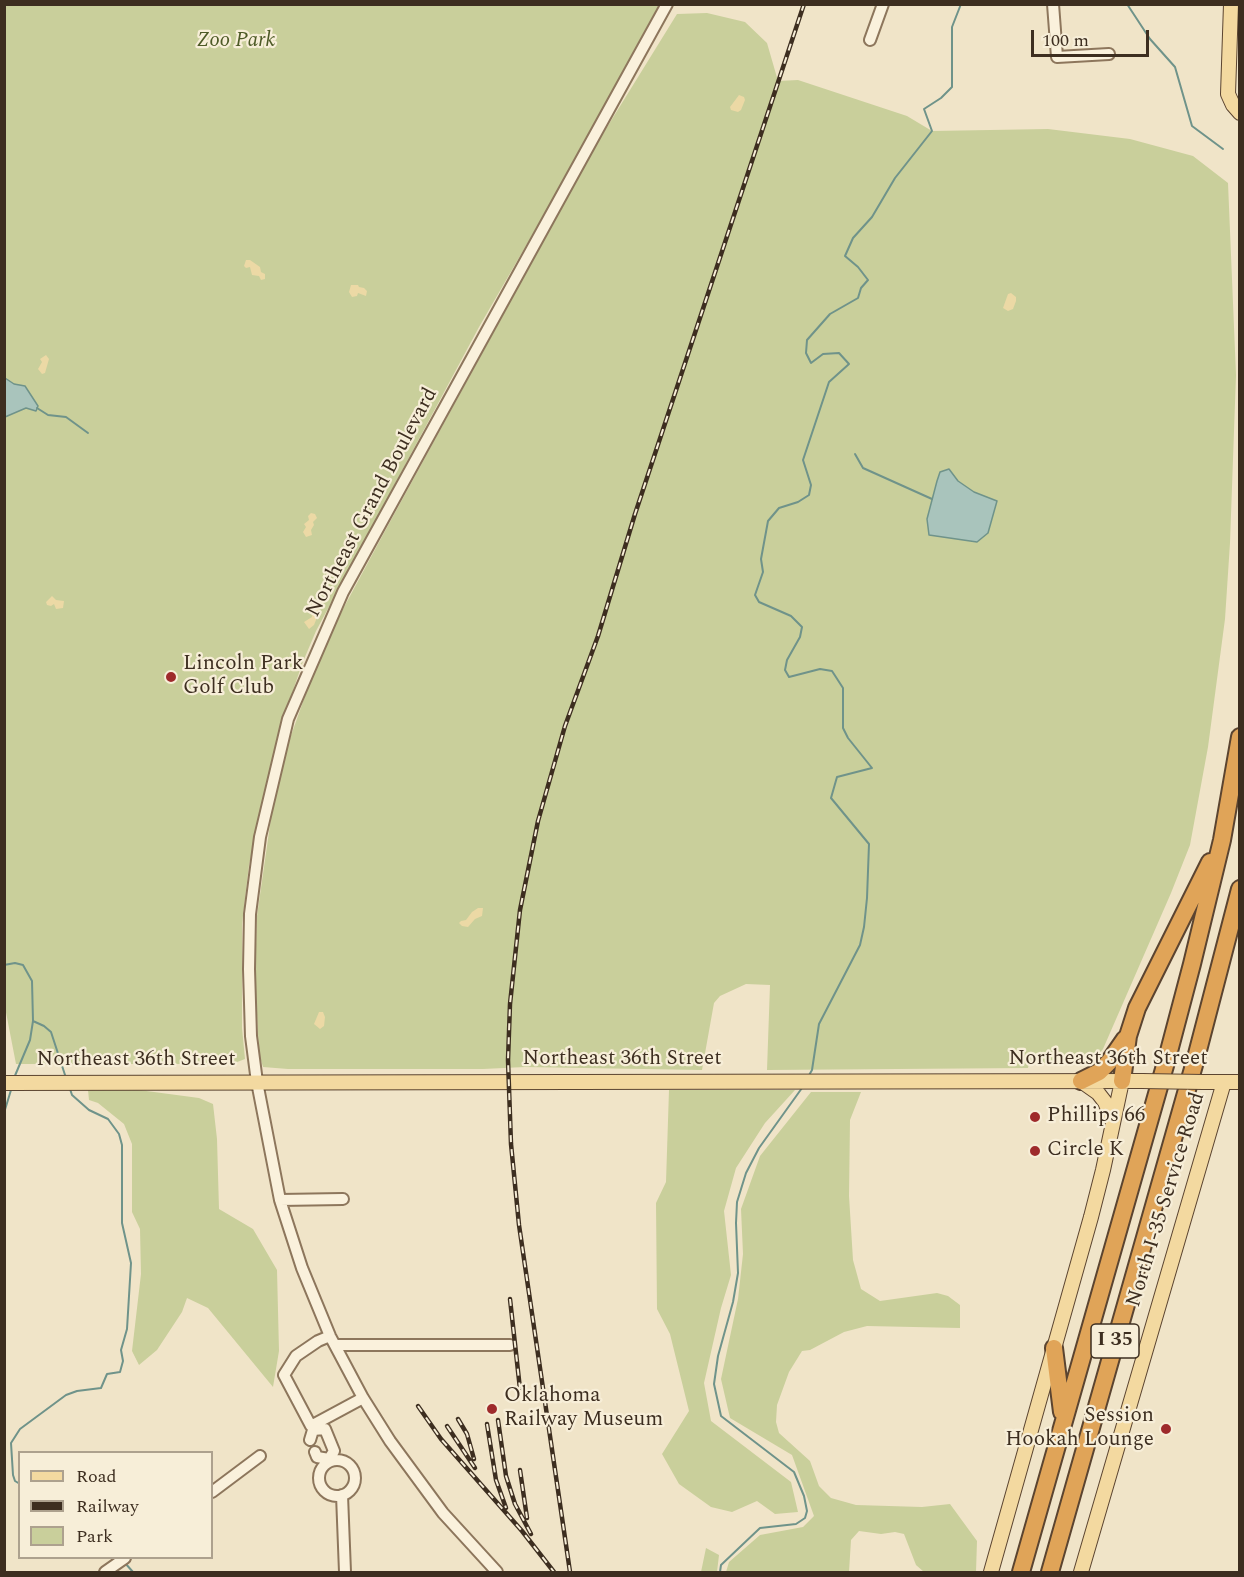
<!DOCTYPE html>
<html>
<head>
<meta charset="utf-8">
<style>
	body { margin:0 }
	#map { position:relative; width:1244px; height:1577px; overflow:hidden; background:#f0e4c8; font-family:Spectral,serif }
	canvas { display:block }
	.frame { position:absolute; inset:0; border:6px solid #3d2e20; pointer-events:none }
	.legend { position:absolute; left:18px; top:1451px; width:195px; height:108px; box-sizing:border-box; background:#f7eed8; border:2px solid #ada18e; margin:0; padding:8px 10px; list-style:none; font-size:18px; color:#3d2e20 }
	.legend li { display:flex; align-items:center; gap:12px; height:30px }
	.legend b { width:30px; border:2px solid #ada18e }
	.scale { position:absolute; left:1031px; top:30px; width:118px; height:27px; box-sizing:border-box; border:3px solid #3d2e20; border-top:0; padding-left:8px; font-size:18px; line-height:21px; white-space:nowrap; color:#3d2e20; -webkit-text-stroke:4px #f7eed8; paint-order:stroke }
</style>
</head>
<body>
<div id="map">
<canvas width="1244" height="1577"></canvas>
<div class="frame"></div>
<ul class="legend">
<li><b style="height:8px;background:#f3d9a0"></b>Road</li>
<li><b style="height:8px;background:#3d2e20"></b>Railway</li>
<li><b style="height:16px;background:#c9cf9b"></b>Park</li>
</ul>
<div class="scale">100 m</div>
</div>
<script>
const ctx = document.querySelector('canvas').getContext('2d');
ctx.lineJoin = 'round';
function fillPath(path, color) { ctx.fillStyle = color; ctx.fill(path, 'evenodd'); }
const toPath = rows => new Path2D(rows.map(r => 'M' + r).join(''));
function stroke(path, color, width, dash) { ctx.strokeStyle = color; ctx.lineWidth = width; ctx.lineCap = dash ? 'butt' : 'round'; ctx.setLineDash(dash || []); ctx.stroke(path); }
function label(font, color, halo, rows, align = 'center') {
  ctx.font = font + ' Spectral,serif'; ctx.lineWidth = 4.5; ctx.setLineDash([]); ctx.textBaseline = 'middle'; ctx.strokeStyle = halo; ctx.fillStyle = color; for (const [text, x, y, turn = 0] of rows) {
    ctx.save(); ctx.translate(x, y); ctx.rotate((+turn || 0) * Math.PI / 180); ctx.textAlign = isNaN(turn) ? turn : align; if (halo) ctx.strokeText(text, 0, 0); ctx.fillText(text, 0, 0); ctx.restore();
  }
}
fillPath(toPath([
	[4,5,659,5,561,185,479,327,316,631,302,664,277,738,249,865,242,924,242,1028,245,1059,232,1064,16,1064,4,1002],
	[707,13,745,22,767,43,778,81,798,80,907,116,932,131,1048,129,1130,139,1193,156,1228,183,1236,375,1230,543,1225,619,1208,747,1190,845,1171,893,1103,1049,1097,1056,1084,1063,1029,1063,1028,1068,767,1070,770,985,746,984,720,996,714,1003,702,1070,525,1067,483,1069,288,1069,263,1067,259,1054,255,975,257,916,271,818,288,744,315,668,329,635,385,531,596,145,677,14],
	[88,1090,139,1090,199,1098,213,1104,217,1139,219,1209,253,1229,277,1270,279,1351,273,1387,208,1308,187,1298,182,1312,157,1350,139,1365,132,1351,141,1274,140,1229,132,1212,132,1144,124,1124,98,1103,89,1100],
	[669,1090,795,1090,765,1123,736,1168,724,1211,731,1275,721,1308,704,1383,711,1421,791,1482,798,1512,775,1514,757,1501,732,1512,711,1507,679,1484,662,1454,689,1411,670,1334,657,1309,656,1203,666,1182],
	[811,1092,861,1092,850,1120,849,1196,853,1260,861,1289,880,1301,937,1293,948,1296,960,1305,960,1328,867,1326,844,1332,810,1350,802,1351,789,1372,777,1405,776,1422,779,1433,810,1461,819,1486,831,1498,856,1505,922,1507,950,1504,977,1541,976,1572,924,1572,916,1565,904,1534,895,1532,881,1534,859,1531,851,1540,849,1572,726,1572,729,1562,760,1535,803,1527,814,1516,792,1455,730,1418,721,1379,738,1299,743,1254,741,1209,760,1156],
	[706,1548,719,1555,717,1572,701,1572]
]), '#c9cf9b');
fillPath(toPath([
	[739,95,744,97,745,100,741,110,738,112,731,110,730,107],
	[246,260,250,260,260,267,261,272,265,274,265,279,261,280,259,276,252,275,250,267,246,268,244,266],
	[351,285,358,285,359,287,364,288,367,291,366,296,358,293,357,296,352,297,349,292],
	[1011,293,1016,297,1016,301,1013,309,1008,311,1003,308,1008,294],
	[46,355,49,359,45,373,42,374,38,369,42,362,40,359],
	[311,513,315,514,317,518,313,522,314,525,311,530,312,535,306,537,303,532,306,527,304,524,309,520,308,516],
	[52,596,56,600,64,601,63,608,56,609,54,604,51,606,47,605,46,602],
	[317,604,319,609,318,615,314,625,309,629,304,622,312,617,311,609,313,605],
	[478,908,483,908,482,916,475,919,468,927,462,926,459,923,461,921,466,920,472,912],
	[319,1012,323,1012,325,1017,324,1026,320,1029,314,1024]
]), '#ecd9a5');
const water = toPath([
	[5,378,14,384,25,386,38,406,36,411,26,408,5,417,5,378],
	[949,469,958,481,974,492,997,501,988,533,977,542,929,535,927,519,937,481,940,472,949,469]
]);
fillPath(water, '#a9c4bc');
stroke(water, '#6f938a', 1.5);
stroke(toPath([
	[1127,4,1150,39,1175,67,1192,126,1223,149],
	[37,408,48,415,66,417,88,433],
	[855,454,863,468,932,499],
	[4,965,15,963,23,965,32,981,33,1021,30,1040,14,1078],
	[33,1021,44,1026,51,1032,66,1078],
	[808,1077,812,1070,819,1024,860,945,864,927,867,898,869,844,831,798,837,777,872,768,848,738,843,728,843,688,832,671,820,669,789,677,785,670,787,660,800,637,802,627,791,616,759,602,755,595,763,572,761,559,768,521,779,508,798,502,809,495,811,485,803,460,829,382,849,364,839,353,823,354,811,363,806,353,807,340,830,314,858,298,861,288,868,280,858,267,845,256,853,238,872,217,895,178,932,131,924,109,941,98,952,87,952,27,961,4],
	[4,1113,11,1090],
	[20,1484,15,1481,13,1475,11,1443,20,1429,66,1395,77,1391,101,1388,107,1374,120,1372,123,1361,121,1350,127,1329,131,1263,122,1223,122,1145,119,1134,108,1119,89,1110,72,1095,70,1089],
	[125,1563,133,1572],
	[720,1572,721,1565,760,1528,796,1524,805,1518,807,1511,804,1496,794,1472,721,1416,714,1384,718,1356,733,1302,738,1273,736,1223,737,1202,746,1173,759,1148,802,1088]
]), '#6f938a', 2);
const minor = toPath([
	[1053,4,1057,57,1109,54],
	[870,40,883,4],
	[280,1200,343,1199],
	[330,1336,318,1341,296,1356,284,1375,311,1426,363,1398],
	[335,1345,510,1345],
	[310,1440,313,1430,325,1429,334,1451,329,1459,317,1457,315,1452],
	'319 1478a18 18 0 1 1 36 0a18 18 0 1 1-36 0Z',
	[212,1492,260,1456],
	[342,1495,345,1572],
	[105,1572,125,1558],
	[497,1572,443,1513,390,1441,363,1398,330,1336,302,1268,280,1200,257,1082,251,1036,249,969,250,914,260,837,288,719,343,592,667,4]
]);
const major = toPath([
	[1231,4,1228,94,1233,105,1240,113],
	[1081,1081,1098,1093,1105,1102,1113,1121],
	[1203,1082,1240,1082],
	[4,1083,1142,1081],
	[991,1572,1091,1217,1103,1170,1122,1081],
	[1081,1572,1224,1082]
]);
const highway = toPath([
	[1081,1081,1099,1072,1109,1062,1125,1039],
	[1122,1081,1128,1036,1137,1008,1210,862],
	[1054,1348,1062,1412],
	[1021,1572,1168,1055,1192,964,1222,840,1240,737],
	[1050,1572,1196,1058,1240,889]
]);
stroke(minor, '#8d765c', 14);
stroke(major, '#5b4430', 16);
stroke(highway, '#5b4430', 20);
stroke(minor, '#faf1dc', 10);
stroke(major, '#f3d9a0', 14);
stroke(highway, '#e0a458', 16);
const rail = toPath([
	[510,1299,520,1389],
	[418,1406,441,1439,522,1531,554,1572],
	[458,1419,467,1434,474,1459],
	[498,1420,506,1476,515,1504,531,1534],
	[487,1424,496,1480,506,1508],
	[447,1426,475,1468],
	[520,1470,527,1518],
	[570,1572,519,1225,511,1144,508,1060,510,1004,520,910,538,821,565,726,598,636,635,514,804,4]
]);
stroke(rail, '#3d2e20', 4.5);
stroke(rail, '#f7eed8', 2, [7]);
const majorBridge = toPath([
	[1142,1081,1203,1082]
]);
stroke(majorBridge, '#5b4430', 16, []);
stroke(majorBridge, '#f3d9a0', 14);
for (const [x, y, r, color] of [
	[171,677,6,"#9e2a2b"],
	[1035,1117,6,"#9e2a2b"],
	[1035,1151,6,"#9e2a2b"],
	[492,1409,6,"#9e2a2b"],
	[1166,1429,6,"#9e2a2b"]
]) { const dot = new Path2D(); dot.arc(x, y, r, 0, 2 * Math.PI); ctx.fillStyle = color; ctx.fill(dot); stroke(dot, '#f7eed8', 2); }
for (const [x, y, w] of [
	[1115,1341,48]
]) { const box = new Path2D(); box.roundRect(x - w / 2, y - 17, w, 34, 4.5); ctx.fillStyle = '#f7eed8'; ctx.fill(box); stroke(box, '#3d2e20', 1.5); }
label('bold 20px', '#3d2e20', null, [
	["I 35",1115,1341]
]);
label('italic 21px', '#4d5a26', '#f7eed8', [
	["Zoo Park",236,42]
]);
label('21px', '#3d2e20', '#f7eed8', [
	["Northeast Grand Boulevard",373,503,-62],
	["Northeast 36th Street",622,1060],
	["Northeast 36th Street",1108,1060],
	["Northeast 36th Street",136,1061],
	["North I-35 Service Road",1167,1200,-73]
]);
label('21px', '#3d2e20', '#f7eed8', [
	["Lincoln Park",183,665],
	["Golf Club",183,689],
	["Phillips 66",1047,1117],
	["Circle K",1047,1151],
	["Oklahoma",504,1397],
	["Railway Museum",504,1421],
	["Session",1154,1417,"right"],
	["Hookah Lounge",1154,1441,"right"]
], 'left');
</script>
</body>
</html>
